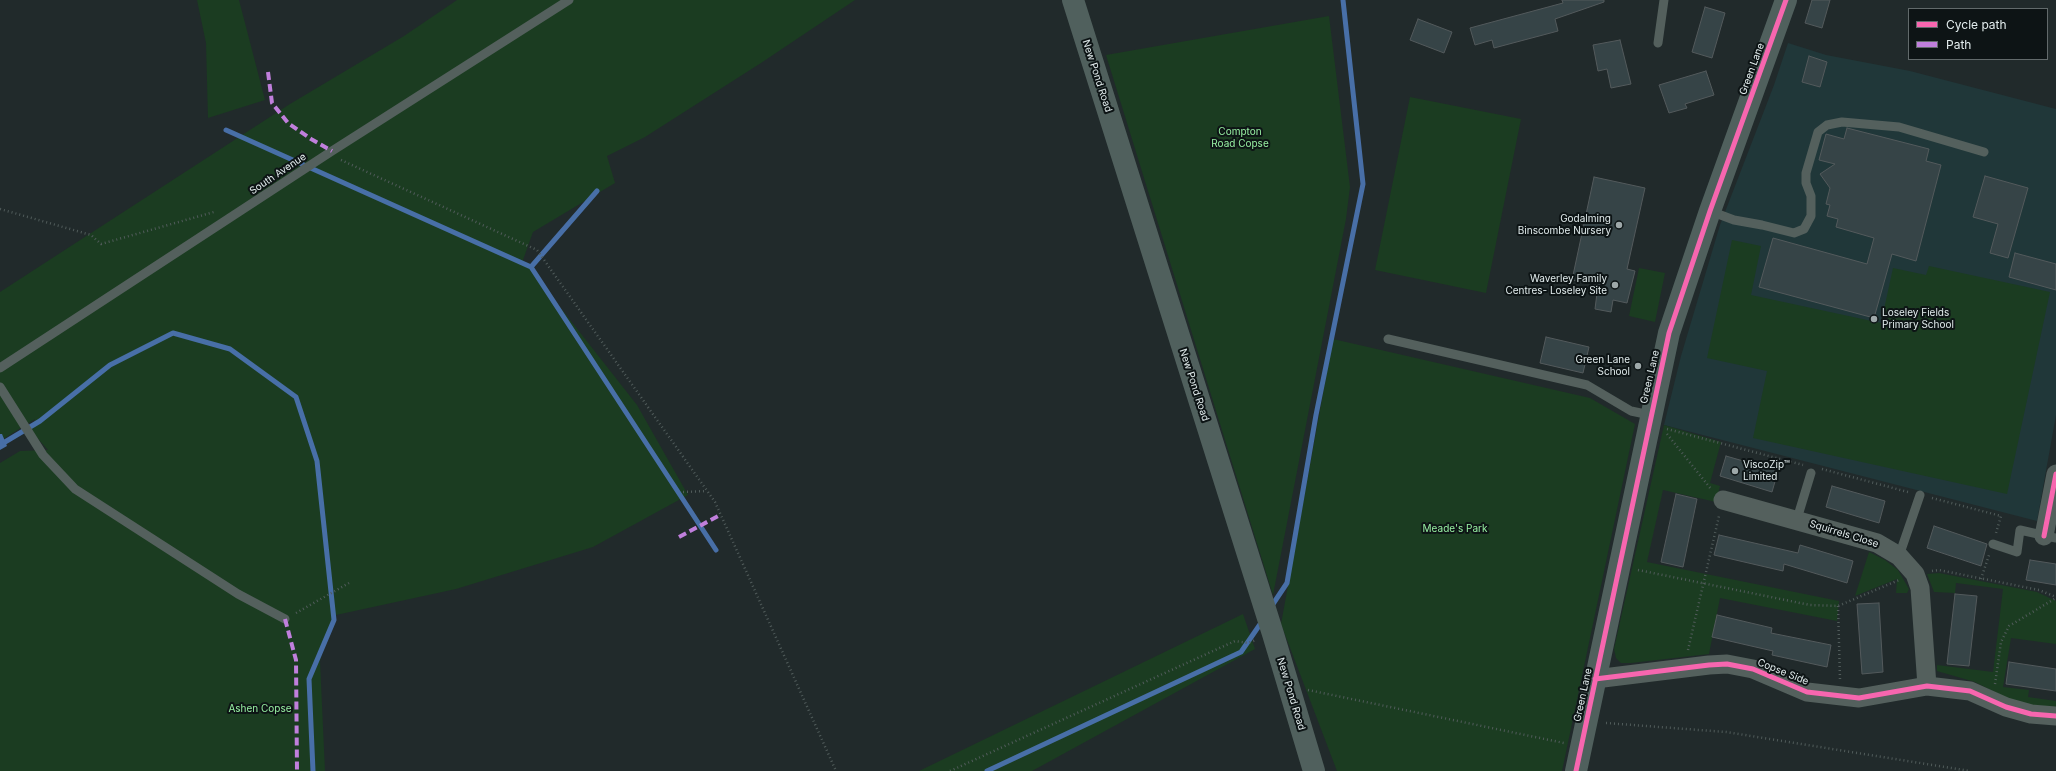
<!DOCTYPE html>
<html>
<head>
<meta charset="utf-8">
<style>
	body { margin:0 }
	#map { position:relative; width:2056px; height:771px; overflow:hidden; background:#212a2b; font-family:Inter,sans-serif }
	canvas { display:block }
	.legend { position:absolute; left:1908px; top:8px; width:140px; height:52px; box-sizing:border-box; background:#0d1415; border:1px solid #626a6b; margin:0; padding:5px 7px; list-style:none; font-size:12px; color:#e2eced }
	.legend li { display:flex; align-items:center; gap:8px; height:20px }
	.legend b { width:20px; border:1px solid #626a6b }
</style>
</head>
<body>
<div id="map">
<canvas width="2056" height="771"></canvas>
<ul class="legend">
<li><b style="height:5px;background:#f766af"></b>Cycle path</li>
<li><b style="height:5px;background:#c07fdc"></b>Path</li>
</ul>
</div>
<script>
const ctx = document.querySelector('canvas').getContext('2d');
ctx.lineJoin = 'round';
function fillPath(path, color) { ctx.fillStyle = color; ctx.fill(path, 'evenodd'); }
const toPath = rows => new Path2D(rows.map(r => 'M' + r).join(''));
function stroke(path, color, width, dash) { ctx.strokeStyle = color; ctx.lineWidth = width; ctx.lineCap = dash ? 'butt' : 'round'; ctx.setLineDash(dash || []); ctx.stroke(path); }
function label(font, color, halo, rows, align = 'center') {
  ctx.font = font + ' Inter,sans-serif'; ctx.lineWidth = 4; ctx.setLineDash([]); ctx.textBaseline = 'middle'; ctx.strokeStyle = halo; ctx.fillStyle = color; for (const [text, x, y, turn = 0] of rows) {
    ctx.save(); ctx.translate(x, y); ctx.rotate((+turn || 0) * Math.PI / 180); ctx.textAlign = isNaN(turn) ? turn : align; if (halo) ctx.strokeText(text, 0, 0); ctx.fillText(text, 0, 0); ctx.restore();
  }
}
fillPath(toPath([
	[1788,43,1826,55,1910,71,2056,109,2056,415,2037,521,1664,425,1681,356,1720,225,1774,85]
]), '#203739');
fillPath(toPath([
	[197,0,239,0,265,100,208,118,206,43],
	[457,0,855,0,761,63,645,137,607,156,615,183,533,232,523,260,637,405,688,495,593,547,456,589,336,615,329,629,320,661,325,771,0,771,0,463,20,451,48,450,31,431,35,419,0,441,0,292,290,104,404,36],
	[1329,16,1350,187,1346,219,1273,595,1106,55],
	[1410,97,1521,119,1486,293,1375,270],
	[1732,240,1761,246,1751,295,1881,323,1893,268,1926,275,1929,266,2050,292,2007,494,1753,438,1767,371,1707,358],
	[1639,268,1665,273,1655,322,1629,316],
	[1333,339,1590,398,1635,424,1562,771,1337,771,1281,624],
	[1664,425,1721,442,1710,483,1720,486,1716,502,1663,490,1647,562,1839,601,1837,621,1720,598,1709,654,1631,663,1621,663,1616,658,1614,649],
	[1869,552,1885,560,1898,570,1909,589,1907,593,1896,593,1897,579,1855,596],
	[1939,573,2037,592,2056,601,2056,644,2011,638,2003,687,2029,690,2028,697,2056,701,2056,707,2019,704,1975,682,1937,671,1937,665,1993,672,2003,589,1956,583,1955,593,1934,592,1927,574],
	[1243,614,1255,649,1032,771,919,771]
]), '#1b3c21');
fillPath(toPath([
	[0,434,2,434,7,446,0,450]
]), '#486fa7');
stroke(toPath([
	[226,130,531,267,716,550],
	[531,267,597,191],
	[5,442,40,421,110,365,173,333,230,349,296,397,317,461,334,620,309,679,313,771],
	[1271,607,1287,583,1316,415,1363,184,1343,0],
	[987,771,1241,652,1263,620]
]), '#486fa7', 5);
const building = toPath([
	[1562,0,1604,0,1604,2,1555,19,1558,31,1494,48,1492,40,1475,45,1470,28,1563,3,1562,0],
	[1812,0,1830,0,1822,28,1805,23,1812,0],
	[1705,7,1725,13,1712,58,1692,52,1705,7],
	[1418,19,1452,32,1444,53,1410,40,1418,19],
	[1620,40,1631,84,1611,88,1607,69,1598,71,1593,45,1620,40],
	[1809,56,1827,62,1820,87,1802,82,1809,56],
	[1706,71,1714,95,1685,104,1687,108,1669,113,1659,85,1706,71],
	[1847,128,1929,149,1926,161,1941,165,1916,261,1892,254,1874,318,1759,287,1773,238,1867,264,1874,238,1836,227,1838,219,1827,216,1830,205,1826,204,1830,188,1820,174,1835,164,1819,160,1826,134,1844,139,1847,128],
	[1985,176,2028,188,2008,258,1990,253,1998,224,1973,217,1985,176],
	[1594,177,1645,188,1627,269,1635,271,1627,303,1613,300,1611,312,1595,309,1598,285,1572,280,1594,177],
	[2015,253,2056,264,2056,290,2009,277,2015,253],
	[1546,337,1589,347,1583,373,1540,363,1546,337],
	[1726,456,1778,471,1772,492,1720,476,1726,456],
	[1832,486,1885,501,1879,523,1826,507,1832,486],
	[1676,494,1697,499,1683,567,1661,562,1676,494],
	[1934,526,1987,544,1981,566,1927,548,1934,526],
	[1719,535,1798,553,1800,545,1853,561,1847,583,1784,564,1783,571,1714,555,1719,535],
	[2030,560,2056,564,2056,585,2026,580,2030,560],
	[1955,594,1977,596,1969,666,1947,664,1955,594],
	[1879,603,1883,672,1862,674,1857,604,1879,603],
	[1717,615,1772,628,1771,633,1831,645,1827,667,1772,655,1773,651,1712,637,1717,615],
	[2009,662,2056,669,2056,691,2006,684,2009,662]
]);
fillPath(building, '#364447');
stroke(building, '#535a5c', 1);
stroke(toPath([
	[341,160,537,250,715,502,836,771],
	[0,209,91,235,101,244,214,212],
	[1667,429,1803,465],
	[1667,434,1711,489],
	[1822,469,1908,492],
	[683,492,707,491],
	[1932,498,2001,516,1996,533],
	[1638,570,1810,605,1838,606,1899,580],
	[1932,571,1939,570,2039,590,2056,597],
	[1981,579,1989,555],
	[1838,606,1840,679],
	[296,613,349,583],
	[1688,650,1719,516],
	[1995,684,2001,642,2009,626,2056,598],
	[1308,690,1564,743],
	[1606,723,1726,732,1970,771],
	[950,771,1235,641,1248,643,1256,640]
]), '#515c5b', 2.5, [1, 3]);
stroke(toPath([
	[1658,43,1664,0],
	[1710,211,1734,220,1762,225,1794,233,1804,229,1811,216,1811,196,1806,183,1806,173,1818,132,1827,125,1842,122,1899,127,1984,152],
	[1388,339,1587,385,1631,411,1650,415],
	[0,368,332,151,569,0],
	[0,387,43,455,75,489,238,594,285,619],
	[1797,519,1811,473],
	[1993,544,2017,552,2020,530,2056,538],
	[1899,556,1920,495]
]), '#54605d', 9);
stroke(toPath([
	[1723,500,1877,543,1899,556,1915,574,1920,588,1927,686],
	[2044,536,2056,474],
	[1595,679,1709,665,1727,664,1753,669,1807,692,1859,698,1927,686,1970,691,2006,707,2031,714,2056,716]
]), '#54605d', 19);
stroke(toPath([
	[1073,0,1273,634,1314,771],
	[1576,771,1669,333,1710,211,1786,0]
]), '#50605d', 22);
stroke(toPath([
	[268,72,272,103,288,123,311,139,332,151],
	[679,537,720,515],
	[285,619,296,660,297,771]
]), '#c07fdc', 4, [8, 4]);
stroke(toPath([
	[2044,536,2056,474],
	[1595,679,1709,665,1727,664,1753,669,1807,692,1859,698,1927,686,1970,691,2006,707,2031,714,2056,716],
	[1576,771,1669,333,1710,211,1786,0]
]), '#f766af', 5);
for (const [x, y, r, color] of [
	[1619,225,4,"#9ea8a9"],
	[1615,285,4,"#9ea8a9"],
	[1874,319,4,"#9ea8a9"],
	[1638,366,4,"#9ea8a9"],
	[1735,471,4,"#9ea8a9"]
]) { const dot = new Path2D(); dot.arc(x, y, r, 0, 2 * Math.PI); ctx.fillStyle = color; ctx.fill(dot); stroke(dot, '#0d1415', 1.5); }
label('10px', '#e2eced', '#0d1415', [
	["Green Lane",1752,69,-70],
	["New Pond Road",1097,76,72],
	["South Avenue",278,174,-34],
	["Green Lane",1650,377,-77],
	["New Pond Road",1194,385,72],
	["Squirrels Close",1844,534,17],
	["Copse Side",1783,672,22],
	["New Pond Road",1291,694,73],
	["Green Lane",1583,695,-78]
]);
label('10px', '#97efa2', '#0d1415', [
	["Compton",1240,132],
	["Road Copse",1240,144],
	["Meade's Park",1455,529],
	["Ashen Copse",260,709]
]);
label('10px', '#e2eced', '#0d1415', [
	["Godalming",1611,219],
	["Binscombe Nursery",1611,231],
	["Waverley Family",1607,279],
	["Centres- Loseley Site",1607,291],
	["Loseley Fields",1882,313,"left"],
	["Primary School",1882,325,"left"],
	["Green Lane",1630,360],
	["School",1630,372],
	["ViscoZip™",1743,465,"left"],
	["Limited",1743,477,"left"]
], 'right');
</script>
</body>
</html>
